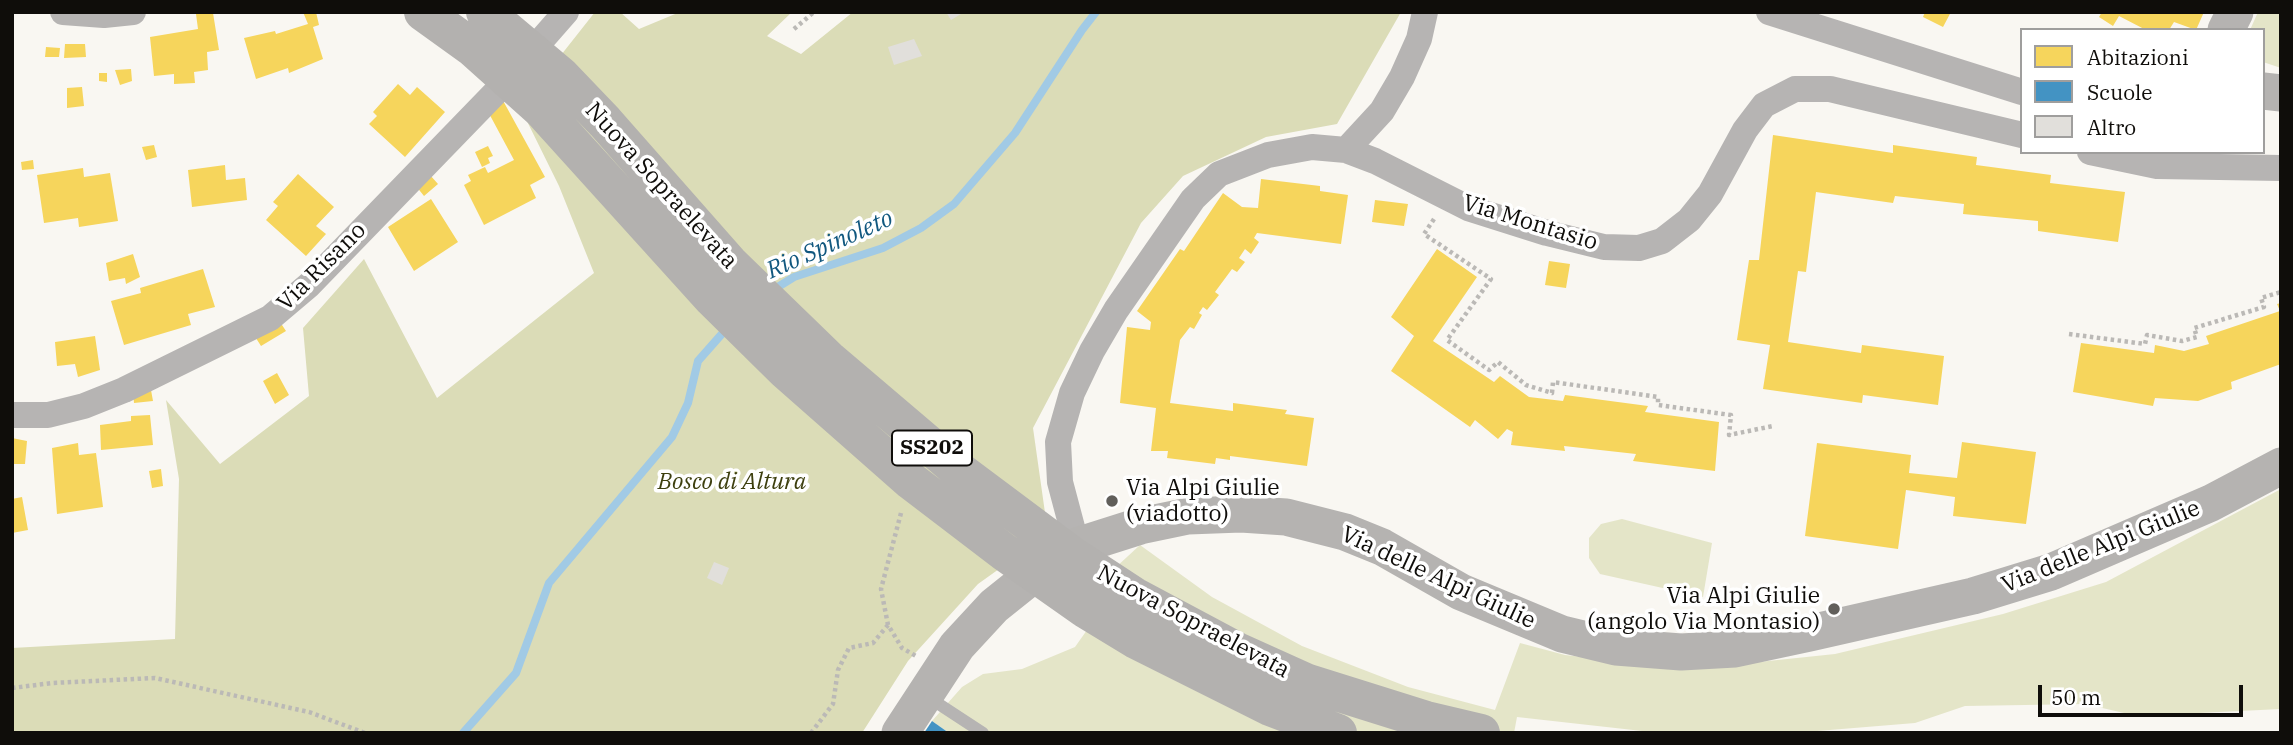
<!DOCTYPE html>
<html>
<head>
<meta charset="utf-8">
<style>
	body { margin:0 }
	#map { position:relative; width:2293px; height:745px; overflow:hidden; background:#f9f7f2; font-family:"IBM Plex Serif",serif }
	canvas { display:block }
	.frame { position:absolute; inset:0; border:14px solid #0f0d0a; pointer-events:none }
	.legend { position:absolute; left:2020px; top:28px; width:245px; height:126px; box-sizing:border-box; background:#fff; border:2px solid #9f9e9d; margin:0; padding:9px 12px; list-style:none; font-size:21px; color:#0f0d0a }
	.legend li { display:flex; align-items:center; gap:14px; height:35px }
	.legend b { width:35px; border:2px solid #9f9e9d }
	.scale { position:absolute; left:2038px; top:685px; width:205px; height:32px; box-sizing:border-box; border:4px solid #0f0d0a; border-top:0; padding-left:9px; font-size:21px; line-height:24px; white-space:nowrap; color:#0f0d0a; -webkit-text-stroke:5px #fff; paint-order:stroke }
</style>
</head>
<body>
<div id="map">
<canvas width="2293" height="745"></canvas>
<div class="frame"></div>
<ul class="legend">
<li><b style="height:19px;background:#f6d55c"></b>Abitazioni</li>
<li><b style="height:19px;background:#4393c3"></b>Scuole</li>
<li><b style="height:19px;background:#e1dfdb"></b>Altro</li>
</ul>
<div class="scale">50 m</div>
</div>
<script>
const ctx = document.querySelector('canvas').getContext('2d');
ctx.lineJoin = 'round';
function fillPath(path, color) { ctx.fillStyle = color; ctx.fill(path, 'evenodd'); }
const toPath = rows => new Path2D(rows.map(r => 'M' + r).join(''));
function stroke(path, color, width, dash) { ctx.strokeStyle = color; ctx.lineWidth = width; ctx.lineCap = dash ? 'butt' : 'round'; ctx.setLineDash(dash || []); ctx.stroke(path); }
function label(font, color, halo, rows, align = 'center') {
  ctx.font = font + ' "IBM Plex Serif",serif'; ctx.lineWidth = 7; ctx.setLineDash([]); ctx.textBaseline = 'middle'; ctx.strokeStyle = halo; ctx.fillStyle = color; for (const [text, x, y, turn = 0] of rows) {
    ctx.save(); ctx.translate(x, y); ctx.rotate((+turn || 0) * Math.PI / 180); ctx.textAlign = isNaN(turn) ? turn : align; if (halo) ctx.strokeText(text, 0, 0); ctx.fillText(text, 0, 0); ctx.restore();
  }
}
fillPath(toPath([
	[2258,12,2281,12,2281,68,2263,62,2263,30,2250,30],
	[2281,489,2281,709,2137,716,2085,704,1965,706,1915,723,1793,733,1651,732,1517,717,1514,733,949,733,932,721,962,687,983,674,1022,669,1075,647,1087,630,1102,580,1140,545,1212,597,1302,646,1408,687,1495,710,1520,643,1565,655,1692,669,1835,654,2003,614,2106,582],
	[1622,519,1712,543,1703,597,1600,574,1589,558,1589,538,1601,524]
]), '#e4e5c8');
fillPath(toPath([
	[595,12,620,12,639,29,680,12,792,12,767,36,801,54,853,12,1401,12,1337,124,1266,137,1183,176,1141,223,1033,428,1048,534,978,584,908,661,862,733,12,733,12,648,175,639,179,479,166,400,220,464,309,396,303,328,364,259,437,398,594,273,559,186,520,107]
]), '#dbdcb7');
fillPath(toPath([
	[303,12,316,12,319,25,313,27,323,59,289,73,288,68,256,79,244,38,275,31,276,34,308,24],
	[1925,12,1951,12,1943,27,1923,17],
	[2102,12,2204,12,2196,30,2174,22,2169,30,2146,30,2119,16,2113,26,2099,17],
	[213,13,219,50,207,52,208,70,194,72,195,83,174,84,174,74,154,76,150,37,198,29,196,14],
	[65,44,85,44,86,57,64,58],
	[46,47,60,48,59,57,45,57],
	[131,69,132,81,120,85,115,70],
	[99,73,107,73,107,82,99,81],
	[398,84,410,95,417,87,445,112,405,157,369,124,377,116,373,112],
	[82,87,84,106,67,108,67,88],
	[501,97,545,177,530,185,536,198,484,225,464,185,471,181,468,175,485,167,488,173,514,160,485,106],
	[1773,135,1893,153,1893,145,1977,157,1976,165,2051,175,2050,183,2125,192,2118,242,2038,231,2038,221,1963,214,1964,204,1895,196,1893,203,1816,192,1806,272,1798,271,1788,342,1861,353,1862,345,1944,356,1938,405,1863,395,1862,403,1763,389,1770,345,1737,340,1749,260,1759,260],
	[154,145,157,157,146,160,142,147],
	[488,146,493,156,488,158,490,163,482,167,475,152],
	[33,160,34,169,22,170,21,162],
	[225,165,226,180,245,178,247,200,192,207,188,170],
	[83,168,84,177,110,173,118,221,79,227,78,218,44,223,37,175],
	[298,174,334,207,316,226,326,234,306,256,266,220,278,206,273,202],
	[430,175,438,184,424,196,416,186],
	[1261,179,1320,186,1320,191,1348,195,1341,244,1257,233,1254,238,1259,242,1251,254,1245,249,1239,258,1245,262,1237,272,1232,269,1215,292,1219,295,1207,310,1203,307,1199,313,1202,315,1194,329,1190,327,1180,340,1170,403,1233,411,1233,403,1287,410,1285,414,1314,418,1307,466,1230,456,1230,460,1216,458,1215,464,1167,458,1168,451,1151,451,1156,408,1120,403,1127,327,1150,330,1151,322,1137,311,1180,249,1184,251,1223,193,1242,207,1258,208],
	[431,199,458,242,414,271,388,227],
	[1375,200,1408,204,1404,226,1372,222],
	[1437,249,1477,277,1433,341,1494,382,1500,376,1529,397,1563,401,1565,395,1648,406,1645,412,1719,422,1715,471,1633,461,1636,454,1564,446,1565,451,1511,445,1513,432,1507,429,1498,439,1475,420,1470,427,1391,371,1414,336,1391,317],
	[133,254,140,277,126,284,125,278,109,281,106,263],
	[1549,261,1570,264,1566,288,1545,285],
	[203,269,215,307,188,314,191,325,124,345,111,301,141,293,140,288],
	[2281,303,2281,364,2231,382,2232,389,2198,401,2155,398,2153,406,2073,392,2081,343,2154,353,2155,345,2184,351,2209,344,2206,336,2280,311,2277,304],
	[278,319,286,331,261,346,254,335],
	[95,336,100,370,78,377,75,364,57,366,55,342],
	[277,373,289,395,275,404,263,381],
	[151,390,153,401,134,403,133,393],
	[150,415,153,445,101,450,100,425,131,421,131,416],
	[12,438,27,441,25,464,12,464],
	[1962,442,2036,452,2026,524,1953,516,1955,497,1906,490,1898,549,1805,536,1817,443,1911,455,1909,473,1957,478],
	[78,443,79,455,96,453,103,507,57,514,52,448],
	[161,469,163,486,152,488,149,471],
	[22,497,28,530,12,533,12,499]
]), '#f6d55c');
fillPath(toPath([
	[932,721,949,733,924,733]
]), '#4393c3');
stroke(toPath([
	[773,290,794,277,883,248,921,228,954,204,1015,133,1082,30,1096,12],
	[463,733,516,673,549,583,672,437,688,403,698,361,728,327]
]), '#a1cae5', 8);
fillPath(toPath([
	[946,12,960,12,961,14,951,20],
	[914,39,922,56,894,65,888,47],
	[714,562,729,568,722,585,707,578]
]), '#e1dfdb');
stroke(toPath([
	[794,29,814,12],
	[1434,219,1424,234,1491,279,1447,340,1489,370,1498,362,1526,385,1552,393,1553,382,1658,397,1658,405,1731,415,1729,435,1773,426],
	[2069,334,2145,344,2147,335,2182,341,2197,337,2194,328,2264,307,2261,298,2281,292],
	[901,513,881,589,888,625,902,648,916,656],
	[12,688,52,683,155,678,309,712,365,733],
	[811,733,833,704,838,670,849,648,873,643,888,625]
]), '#bbb9b6', 4.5, [3.5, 3.5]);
stroke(toPath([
	[928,697,983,733]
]), '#b6b4b3', 12);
stroke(toPath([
	[63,12,104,15,133,12],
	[1425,12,1419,39,1402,77,1382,111,1346,150,1375,161,1468,208,1547,233,1604,247,1639,248,1662,241,1689,220,1710,194,1745,130,1764,105,1795,89,1830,89,2022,135],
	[1769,12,2022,92],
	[2090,152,2157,166,2281,168],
	[12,415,48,415,84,406,124,390,270,318,309,285,496,92,566,12],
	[1077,546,1060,482,1058,442,1072,393,1092,351,1116,310,1193,199,1219,174,1268,155,1312,147,1346,150]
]), '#b6b4b3', 26);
stroke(toPath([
	[2226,30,2235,12],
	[2263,91,2281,93],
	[900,733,957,646,994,606,1034,574,1077,546,1140,526,1188,516,1241,514,1286,517,1345,532,1382,547,1461,592,1562,634,1616,647,1681,652,1735,649,1810,633,1973,596,2051,572,2211,503,2281,466]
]), '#b5b3b1', 37);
stroke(toPath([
	[423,12,473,48,541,109,712,298,785,370,911,481,1004,552,1085,609,1136,640,1270,707,1338,733],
	[485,12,560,75,605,122,731,265,828,359,962,473,1073,556,1134,596,1237,651,1308,683,1426,720,1481,733]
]), '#b3b1af', 38);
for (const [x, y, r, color] of [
	[1112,501,7,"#615f5b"],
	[1834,609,7,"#615f5b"]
]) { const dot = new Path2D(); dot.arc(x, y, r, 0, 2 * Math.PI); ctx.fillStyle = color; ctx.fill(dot); stroke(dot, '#fff', 2.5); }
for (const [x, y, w] of [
	[932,448,80]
]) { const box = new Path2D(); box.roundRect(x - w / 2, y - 17.5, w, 35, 5); ctx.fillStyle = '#fff'; ctx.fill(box); stroke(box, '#0f0d0a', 2); }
label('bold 21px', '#0f0d0a', null, [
	["SS202",932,448]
]);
label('23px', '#0f0d0a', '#fff', [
	["Nuova Sopraelevata",661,186,48],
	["Via Montasio",1530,223,17],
	["Via Risano",322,267,-45],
	["Via delle Alpi Giulie",2101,547,-22],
	["Via delle Alpi Giulie",1438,578,25],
	["Nuova Sopraelevata",1193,622,28]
]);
label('italic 23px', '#3d3f0e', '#fff', [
	["Bosco di Altura",732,482]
]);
label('23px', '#0f0d0a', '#fff', [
	["Via Alpi Giulie",1126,488],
	["(viadotto)",1126,514],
	["Via Alpi Giulie",1820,596,"right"],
	["(angolo Via Montasio)",1820,622,"right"]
], 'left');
label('italic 24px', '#11587f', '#fff', [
	["Rio Spinoleto",830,245,-24]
]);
</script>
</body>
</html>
